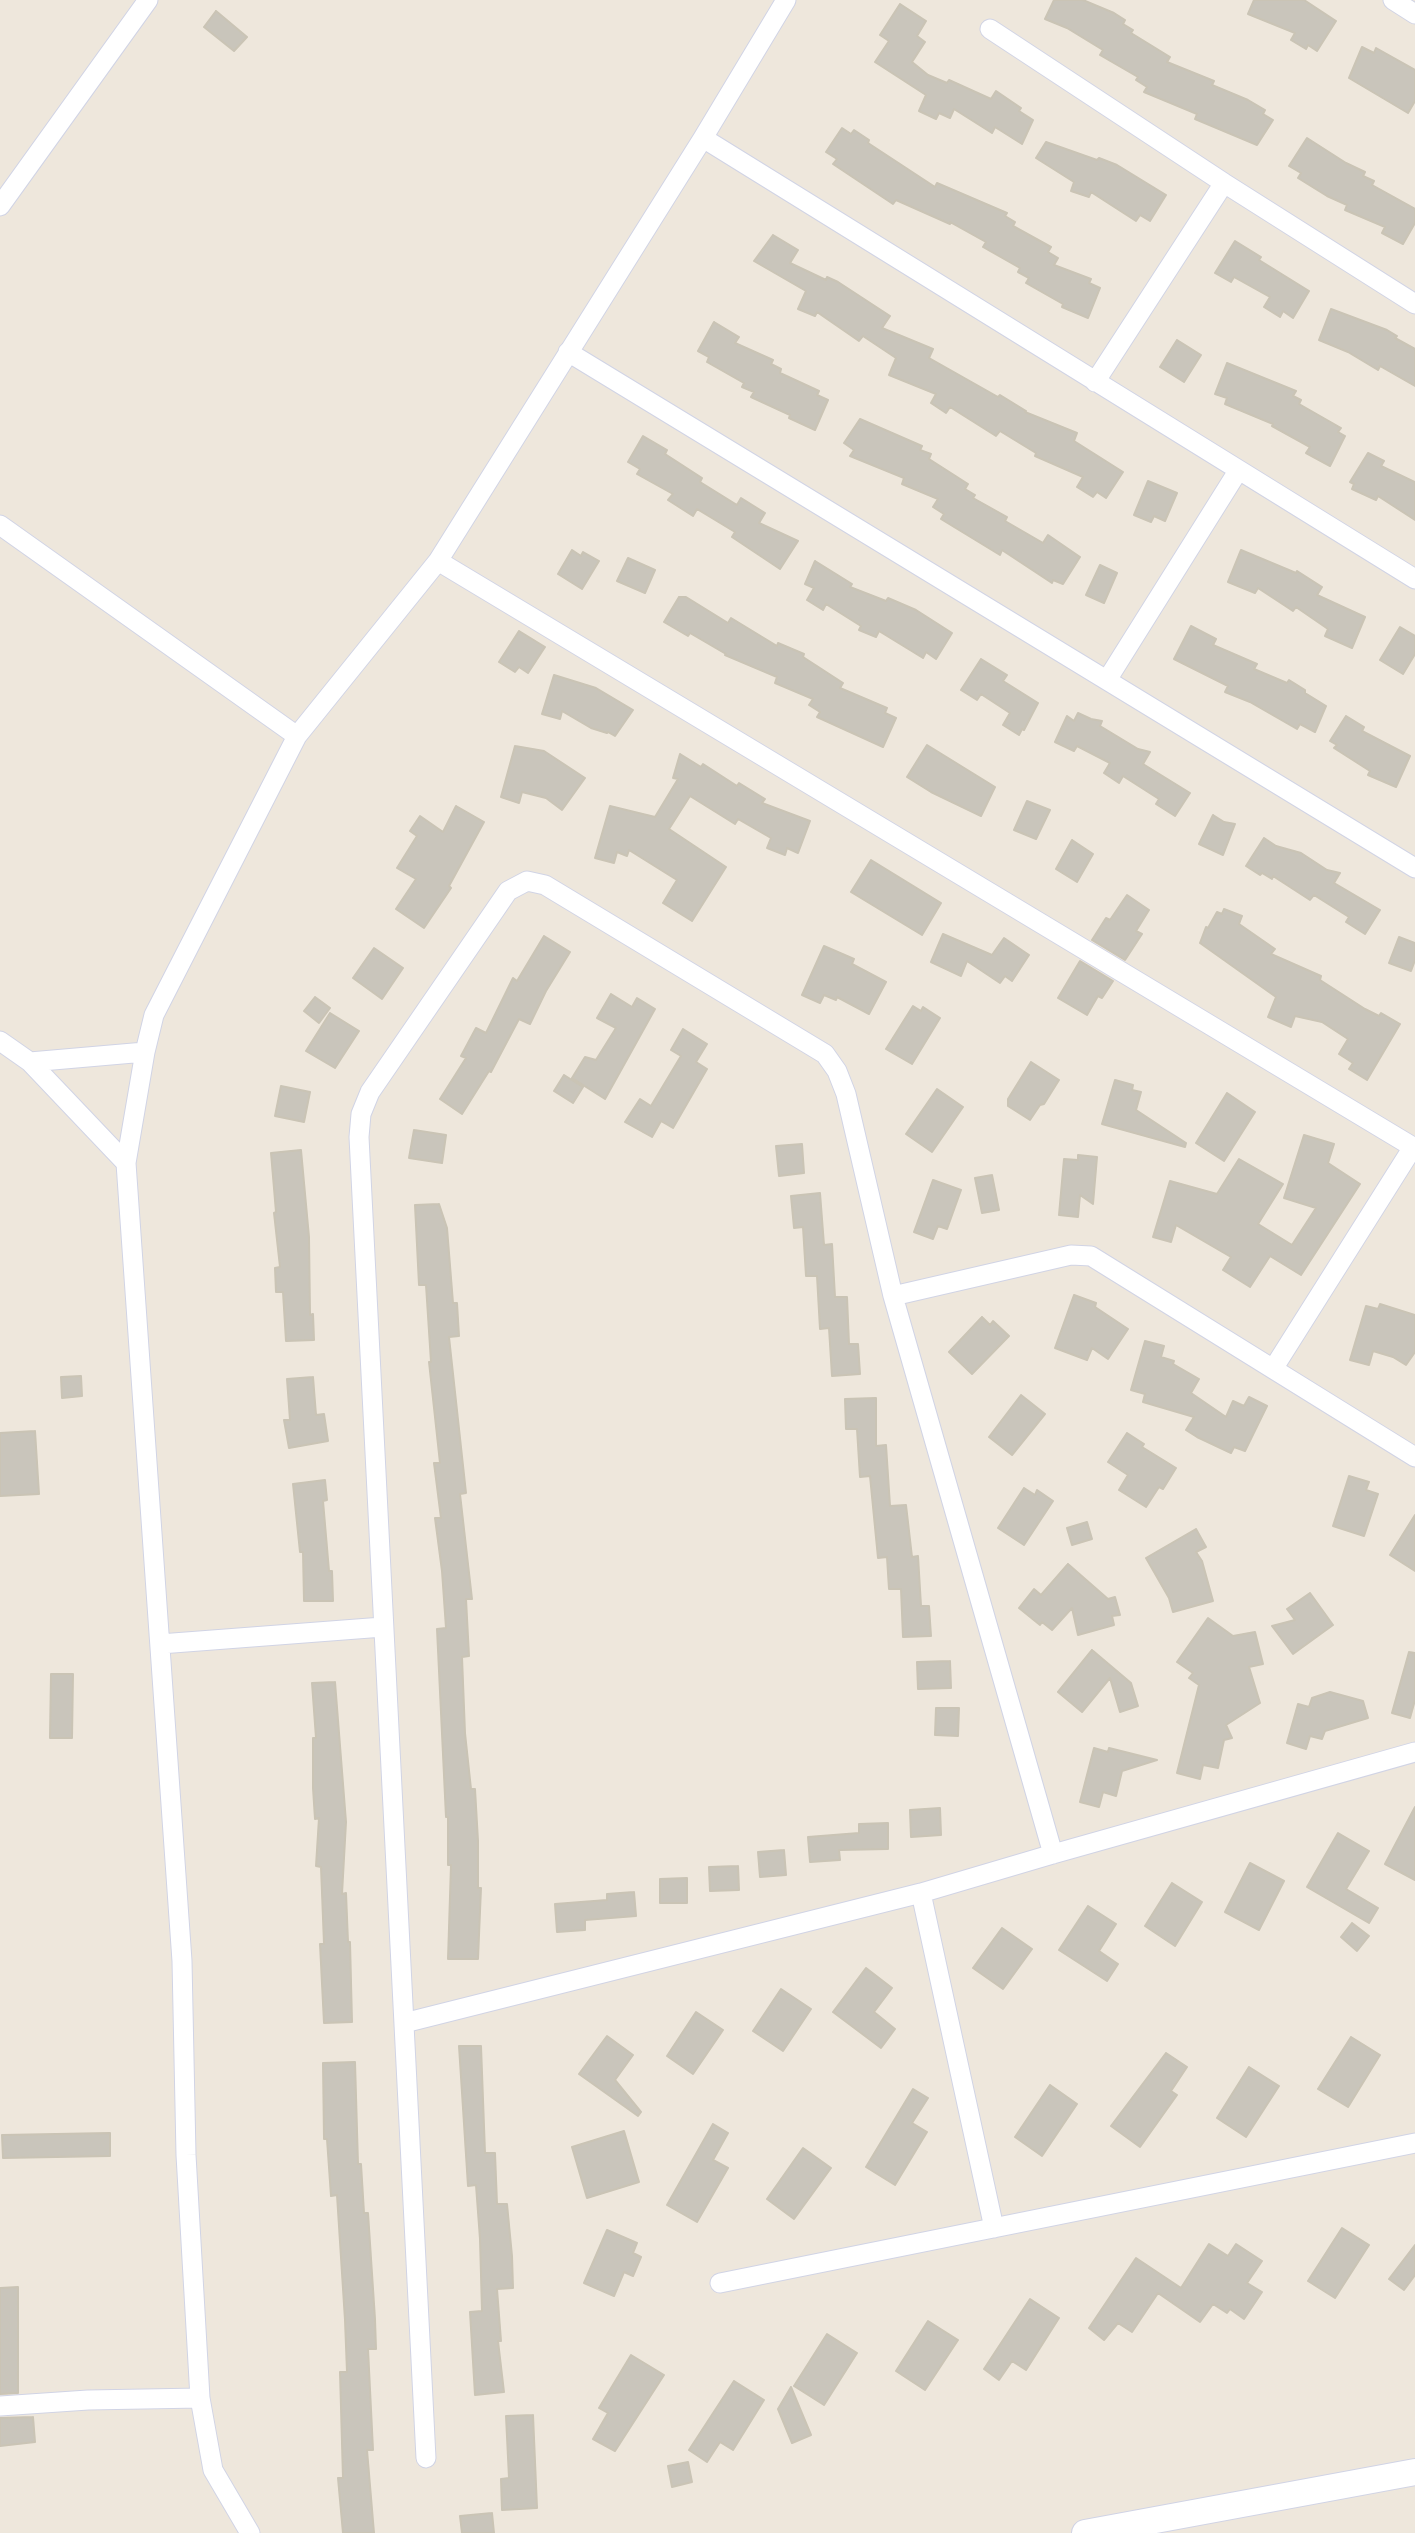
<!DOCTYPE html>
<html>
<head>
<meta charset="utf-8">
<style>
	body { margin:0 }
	canvas { display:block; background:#eee7dc }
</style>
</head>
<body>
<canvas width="1415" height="2533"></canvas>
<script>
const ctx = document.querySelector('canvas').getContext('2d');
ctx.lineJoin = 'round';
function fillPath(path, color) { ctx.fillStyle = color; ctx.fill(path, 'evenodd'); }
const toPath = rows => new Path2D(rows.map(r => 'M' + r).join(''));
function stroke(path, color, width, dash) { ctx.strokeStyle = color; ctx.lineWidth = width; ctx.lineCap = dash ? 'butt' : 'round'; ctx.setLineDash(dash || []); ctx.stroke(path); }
const building = toPath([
	[1054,0,1083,0,1114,13,1125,20,1123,24,1133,30,1131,33,1170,57,1167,62,1214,81,1212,85,1248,100,1265,110,1263,114,1273,120,1257,145,1195,119,1197,114,1144,92,1147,87,1136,80,1138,77,1100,55,1103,50,1067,28,1045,19,1054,0],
	[1254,0,1304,0,1336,21,1317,51,1308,45,1306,49,1291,40,1295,33,1248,14,1254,0],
	[900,4,926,21,917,36,925,42,912,62,928,75,947,83,949,80,991,99,996,91,1021,108,1019,111,1033,120,1022,144,995,127,992,133,954,109,950,118,939,113,936,119,919,111,926,95,875,62,889,41,880,35,900,4],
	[216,11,247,37,234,51,204,27,216,11],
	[1362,47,1374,53,1376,48,1415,70,1415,101,1408,113,1349,78,1362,47],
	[842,128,851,134,854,130,869,140,868,143,935,187,937,183,1007,213,1005,216,1015,222,1013,226,1051,247,1048,252,1058,258,1054,265,1091,279,1089,283,1100,288,1088,318,1062,307,1063,304,1026,283,1029,278,1018,272,1020,268,983,247,986,242,950,222,950,224,896,200,893,204,833,164,837,159,826,152,842,128],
	[1307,138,1346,163,1365,172,1363,176,1374,181,1372,185,1415,209,1415,223,1403,244,1382,233,1385,227,1345,210,1347,205,1327,196,1298,178,1301,173,1289,166,1307,138],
	[1046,142,1097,160,1099,158,1117,165,1166,195,1150,221,1140,215,1136,221,1091,192,1089,197,1071,191,1074,182,1036,158,1046,142],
	[773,235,798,250,790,263,826,280,827,277,838,282,890,316,882,328,933,349,929,358,998,397,1000,395,1026,411,1025,412,1077,433,1074,441,1123,472,1106,498,1097,492,1093,497,1077,487,1083,477,1035,456,1036,453,1000,431,996,436,950,407,946,413,931,403,936,394,889,375,896,358,863,336,859,341,817,312,815,316,798,309,806,291,754,261,773,235],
	[1235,241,1261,257,1259,260,1309,291,1293,318,1283,311,1280,317,1264,307,1270,297,1234,277,1231,282,1215,273,1235,241],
	[1331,309,1387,330,1397,336,1395,338,1415,349,1415,386,1380,366,1378,370,1348,352,1319,340,1331,309],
	[714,322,739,337,735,343,773,360,771,364,781,369,780,373,819,391,817,395,828,400,815,430,789,418,790,415,751,397,754,392,742,387,744,383,707,362,709,357,698,351,714,322],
	[1177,340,1201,355,1184,382,1160,367,1177,340],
	[1227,363,1296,391,1293,396,1301,400,1299,404,1341,428,1338,432,1345,436,1330,466,1306,453,1310,447,1272,426,1273,424,1225,404,1227,398,1215,394,1227,363],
	[860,419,922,446,920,450,931,454,929,459,968,484,965,489,975,495,973,498,1007,517,1005,521,1043,543,1048,535,1080,557,1063,584,1053,580,1052,583,1002,550,1000,555,941,519,944,514,933,507,938,499,902,484,904,478,850,456,854,450,844,443,860,419],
	[643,436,667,450,665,454,702,478,700,482,737,505,741,498,765,513,759,523,798,541,780,569,732,537,735,532,697,509,693,516,668,500,673,494,637,474,640,469,628,462,643,436],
	[1368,453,1384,461,1381,466,1415,482,1415,520,1378,496,1376,500,1352,489,1354,484,1350,482,1368,453],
	[1148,481,1177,493,1165,521,1154,516,1151,522,1134,515,1148,481],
	[572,550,581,556,583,552,599,561,582,589,558,574,572,550],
	[1241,550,1296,573,1297,571,1322,587,1317,595,1365,617,1352,648,1325,636,1328,629,1296,607,1293,611,1258,588,1255,593,1228,582,1241,550],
	[628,558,655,570,645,593,617,581,628,558],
	[815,561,852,584,850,587,886,601,888,598,916,610,952,633,936,659,926,652,923,658,879,631,876,637,859,630,861,626,826,604,823,610,807,600,814,588,805,584,815,561],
	[1100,565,1117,573,1104,603,1086,595,1100,565],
	[679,597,686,597,728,623,731,618,777,646,778,643,804,654,803,657,843,683,840,688,887,708,885,713,896,718,883,747,817,717,820,712,809,705,813,699,775,683,777,677,725,655,726,654,690,633,688,636,664,622,679,597],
	[1191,626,1216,639,1213,645,1257,664,1254,669,1287,683,1289,680,1305,690,1305,693,1326,706,1315,732,1300,724,1297,729,1250,702,1225,692,1228,686,1174,659,1191,626],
	[1400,627,1415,636,1415,654,1403,674,1380,660,1400,627],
	[519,631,545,647,528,673,519,667,515,672,499,662,519,631],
	[981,659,1007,675,1003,681,1038,703,1024,730,1022,729,1019,735,1003,725,1010,713,981,694,977,700,961,690,981,659],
	[554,675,596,688,633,710,615,736,608,732,607,733,591,728,562,711,560,719,542,714,554,675],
	[1078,713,1091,719,1102,721,1100,726,1138,749,1150,752,1143,764,1190,793,1175,816,1156,804,1159,799,1123,776,1119,783,1104,773,1110,763,1077,746,1074,751,1055,742,1067,716,1074,721,1078,713],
	[1346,716,1364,727,1362,731,1410,756,1396,787,1368,775,1370,771,1334,748,1337,745,1330,741,1346,716],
	[927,745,995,787,981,816,931,792,907,777,927,745],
	[515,746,544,751,585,778,562,810,546,798,522,792,519,803,501,797,515,746],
	[680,754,701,767,703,764,737,786,739,783,765,799,762,803,810,821,798,853,787,848,785,855,767,848,771,838,738,819,735,824,690,796,669,829,726,867,692,921,663,903,677,880,629,850,627,856,617,852,614,863,595,858,610,806,655,817,678,779,673,778,680,754],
	[1027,801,1050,810,1036,839,1014,830,1027,801],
	[456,806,484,822,449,886,451,888,424,928,396,909,416,879,397,868,417,836,410,831,420,816,443,832,456,806],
	[1213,815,1224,822,1235,824,1223,855,1199,844,1213,815],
	[1264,838,1276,846,1301,853,1327,870,1340,873,1334,883,1380,910,1365,934,1346,922,1349,917,1314,895,1310,900,1273,876,1272,879,1262,873,1260,875,1246,866,1264,838],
	[1072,840,1093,854,1077,882,1056,869,1072,840],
	[871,860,941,903,922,935,851,892,871,860],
	[1127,895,1149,910,1136,931,1142,934,1125,960,1092,940,1106,918,1110,920,1127,895],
	[1224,909,1242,916,1239,924,1275,949,1271,954,1321,976,1320,980,1365,1009,1379,1016,1381,1013,1400,1024,1367,1080,1349,1069,1353,1063,1339,1054,1348,1039,1322,1022,1295,1016,1291,1027,1268,1017,1276,997,1200,943,1206,927,1208,928,1217,912,1222,914,1224,909],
	[943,934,992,955,1004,938,1029,955,1012,981,1005,976,1000,983,967,961,961,976,931,962,943,934],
	[544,936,570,952,546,991,530,1024,519,1019,491,1072,489,1071,462,1114,440,1099,466,1058,461,1056,476,1028,486,1033,513,978,517,981,544,936],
	[1399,937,1415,943,1415,960,1411,971,1389,963,1399,937],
	[824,946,854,959,852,964,886,982,869,1014,837,997,836,1000,824,995,820,1003,802,995,824,946],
	[374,948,403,968,382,999,353,978,374,948],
	[1080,961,1113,981,1102,998,1098,996,1087,1015,1058,998,1080,961],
	[611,994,632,1007,637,998,655,1009,605,1099,572,1078,585,1057,596,1060,616,1028,597,1018,611,994],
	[315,997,330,1008,319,1023,304,1011,315,997],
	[913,1006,921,1011,923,1007,940,1018,912,1064,886,1049,913,1006],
	[330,1013,359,1031,335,1068,306,1051,330,1013],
	[683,1029,707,1044,696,1062,707,1069,673,1128,661,1121,652,1137,625,1122,640,1099,651,1106,681,1056,671,1050,683,1029],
	[1031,1062,1059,1080,1044,1104,1040,1105,1030,1120,1008,1106,1008,1099,1031,1062],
	[564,1075,583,1087,573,1103,554,1091,564,1075],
	[1115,1080,1133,1085,1132,1090,1141,1092,1136,1110,1186,1143,1185,1147,1102,1124,1115,1080],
	[281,1086,310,1092,304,1122,275,1116,281,1086],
	[937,1089,963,1107,932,1152,906,1134,937,1089],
	[1227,1093,1255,1112,1224,1161,1196,1143,1227,1093],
	[414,1130,446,1135,442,1163,409,1158,414,1130],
	[1304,1135,1334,1144,1328,1163,1360,1184,1301,1275,1270,1256,1250,1287,1223,1270,1231,1257,1176,1225,1171,1242,1153,1237,1170,1181,1217,1194,1239,1159,1283,1184,1258,1224,1292,1245,1316,1208,1284,1198,1304,1135],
	[802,1144,804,1173,779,1176,776,1146,802,1144],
	[301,1150,309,1237,310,1315,313,1314,314,1340,286,1341,283,1292,276,1292,275,1268,280,1267,274,1213,276,1212,271,1153,301,1150],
	[1078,1155,1097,1157,1093,1204,1080,1195,1078,1217,1059,1215,1064,1159,1078,1160,1078,1155],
	[992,1175,999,1210,982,1213,975,1178,992,1175],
	[933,1180,961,1190,947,1229,938,1226,933,1239,914,1232,933,1180],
	[820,1193,824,1245,832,1244,835,1297,847,1297,849,1344,858,1344,860,1374,832,1376,829,1328,820,1329,817,1276,806,1276,803,1227,794,1228,791,1196,820,1193],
	[439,1204,447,1228,453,1303,457,1303,459,1336,449,1337,466,1493,460,1494,472,1599,466,1599,469,1656,462,1657,465,1733,471,1789,475,1789,478,1841,478,1888,481,1888,478,1959,448,1959,451,1865,448,1865,448,1817,446,1817,437,1629,446,1628,442,1571,435,1518,441,1518,434,1463,440,1463,429,1362,431,1362,426,1285,419,1285,415,1205,439,1204],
	[1074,1295,1096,1303,1095,1307,1128,1329,1108,1359,1092,1348,1087,1360,1055,1348,1074,1295],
	[1380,1304,1415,1315,1415,1352,1406,1365,1393,1357,1373,1351,1369,1365,1350,1360,1366,1306,1378,1309,1380,1304],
	[982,1317,990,1325,993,1321,1009,1336,972,1374,949,1352,982,1317],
	[1145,1341,1164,1346,1161,1357,1174,1361,1173,1364,1199,1379,1191,1393,1226,1417,1233,1401,1244,1406,1249,1397,1267,1406,1245,1451,1234,1447,1231,1453,1197,1437,1186,1430,1194,1417,1143,1402,1145,1394,1131,1390,1145,1341],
	[81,1376,82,1396,62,1398,61,1377,81,1376],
	[313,1377,316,1415,324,1414,328,1441,289,1448,284,1420,290,1420,287,1379,313,1377],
	[1021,1395,1045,1414,1012,1455,989,1437,1021,1395],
	[876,1398,876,1446,886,1445,890,1506,906,1505,912,1557,918,1556,921,1606,929,1606,931,1636,903,1637,901,1589,889,1589,887,1557,878,1558,870,1476,860,1477,857,1429,846,1429,845,1399,876,1398],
	[35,1431,39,1494,0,1496,0,1433,35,1431],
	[1127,1433,1144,1444,1142,1447,1176,1468,1163,1489,1159,1487,1146,1507,1119,1490,1128,1475,1108,1462,1127,1433],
	[1349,1476,1369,1482,1366,1490,1378,1494,1364,1536,1333,1526,1349,1476],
	[325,1480,327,1500,323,1501,329,1571,332,1571,333,1601,304,1601,303,1552,300,1552,293,1484,325,1480],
	[1024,1488,1035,1495,1037,1490,1053,1501,1024,1545,998,1528,1024,1488],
	[1415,1515,1415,1571,1390,1555,1415,1515],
	[1087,1522,1092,1539,1072,1545,1067,1528,1087,1522],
	[1196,1529,1206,1547,1196,1552,1202,1561,1213,1601,1173,1612,1169,1598,1146,1558,1196,1529],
	[1068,1564,1108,1599,1115,1597,1120,1615,1112,1616,1114,1625,1078,1635,1072,1608,1052,1630,1042,1622,1040,1625,1019,1608,1034,1589,1041,1595,1068,1564],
	[1310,1593,1333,1625,1293,1654,1272,1626,1295,1620,1287,1609,1310,1593],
	[1208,1618,1233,1636,1255,1632,1263,1664,1249,1667,1260,1703,1226,1725,1232,1738,1224,1740,1218,1768,1203,1765,1200,1779,1177,1773,1199,1685,1189,1678,1193,1673,1177,1662,1208,1618],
	[1092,1650,1131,1683,1138,1706,1120,1712,1110,1678,1082,1712,1058,1692,1092,1650],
	[1409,1652,1415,1653,1415,1700,1410,1718,1392,1713,1409,1652],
	[950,1661,951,1688,918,1689,917,1662,950,1661],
	[51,1674,73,1674,72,1738,50,1738,51,1674],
	[335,1682,346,1822,342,1894,346,1893,348,1942,350,1942,352,2022,324,2023,320,1944,324,1944,321,1867,316,1866,319,1818,315,1819,313,1788,313,1738,316,1738,312,1683,335,1682],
	[1330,1692,1363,1701,1368,1718,1325,1731,1322,1739,1310,1736,1306,1749,1287,1743,1298,1704,1309,1707,1312,1698,1330,1692],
	[936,1708,959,1708,958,1736,935,1735,936,1708],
	[1094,1748,1108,1752,1109,1748,1157,1760,1122,1771,1116,1796,1103,1792,1099,1807,1080,1802,1094,1748],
	[1415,1807,1415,1880,1385,1864,1415,1807],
	[940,1808,941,1835,911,1837,910,1810,940,1808],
	[888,1823,888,1849,839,1850,840,1860,810,1862,808,1837,859,1833,859,1824,888,1823],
	[1338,1833,1369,1851,1346,1889,1378,1908,1369,1923,1307,1887,1338,1833],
	[784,1850,786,1875,760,1877,758,1852,784,1850],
	[1250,1863,1284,1881,1259,1930,1225,1912,1250,1863],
	[738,1866,739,1890,710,1891,709,1867,738,1866],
	[687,1878,687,1903,660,1903,660,1879,687,1878],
	[1172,1883,1202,1902,1175,1946,1145,1926,1172,1883],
	[634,1892,636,1916,585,1920,585,1930,557,1932,555,1904,607,1900,607,1894,634,1892],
	[1088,1906,1116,1924,1099,1951,1118,1964,1107,1981,1059,1950,1088,1906],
	[1352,1923,1369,1936,1357,1951,1341,1937,1352,1923],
	[1002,1928,1032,1949,1003,1989,973,1968,1002,1928],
	[866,1968,892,1988,874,2012,895,2029,881,2048,833,2012,866,1968],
	[781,1989,811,2009,783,2051,753,2031,781,1989],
	[696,2012,723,2030,693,2074,667,2056,696,2012],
	[607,2036,633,2055,615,2080,641,2112,638,2116,579,2074,607,2036],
	[1351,2037,1380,2055,1348,2107,1318,2089,1351,2037],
	[459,2046,481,2046,485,2153,495,2153,497,2204,507,2204,512,2256,513,2288,497,2289,501,2341,498,2341,504,2392,475,2395,470,2312,482,2311,480,2239,476,2185,468,2186,459,2046],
	[1166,2053,1187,2067,1171,2091,1177,2095,1140,2147,1111,2126,1166,2053],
	[355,2062,358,2164,361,2164,364,2213,368,2213,375,2319,376,2349,368,2349,373,2450,367,2450,374,2533,343,2533,338,2478,343,2478,340,2372,347,2372,345,2320,337,2195,331,2196,327,2139,324,2139,323,2063,355,2062],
	[1249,2067,1279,2086,1246,2137,1217,2118,1249,2067],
	[1050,2085,1077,2104,1042,2156,1015,2137,1050,2085],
	[913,2089,928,2098,912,2123,927,2132,895,2185,866,2167,913,2089],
	[713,2124,728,2133,713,2160,728,2168,697,2222,667,2205,713,2124],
	[624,2131,639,2182,587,2198,572,2147,624,2131],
	[110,2133,110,2156,3,2158,2,2135,110,2133],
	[803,2148,831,2168,794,2219,767,2199,803,2148],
	[1342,2228,1369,2245,1335,2298,1308,2281,1342,2228],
	[607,2230,637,2243,633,2253,641,2257,633,2276,624,2272,614,2296,584,2283,607,2230],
	[1209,2244,1228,2256,1236,2244,1262,2261,1247,2283,1262,2292,1244,2319,1230,2309,1227,2313,1213,2304,1200,2322,1158,2293,1132,2332,1118,2323,1104,2340,1089,2328,1136,2258,1181,2288,1209,2244],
	[1415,2245,1415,2275,1404,2290,1389,2279,1415,2245],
	[18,2287,18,2393,0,2394,0,2288,18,2287],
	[1030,2299,1059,2318,1026,2370,1012,2361,999,2380,984,2369,1030,2299],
	[928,2321,958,2340,925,2390,896,2371,928,2321],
	[827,2334,857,2353,824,2405,794,2386,827,2334],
	[631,2355,664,2375,615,2451,593,2439,608,2413,599,2408,631,2355],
	[734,2381,764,2400,733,2450,720,2442,707,2462,689,2450,734,2381],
	[791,2387,811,2435,792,2443,778,2409,791,2387],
	[533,2415,537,2508,502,2510,501,2479,509,2478,506,2416,533,2415],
	[33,2417,35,2442,0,2446,0,2418,33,2417],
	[688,2462,692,2482,672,2487,668,2466,688,2462],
	[492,2513,494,2533,462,2533,460,2516,492,2513]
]);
fillPath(building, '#c9c5bb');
stroke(building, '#cac4b5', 2);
const street = toPath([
	[1393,0,1415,14],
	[990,29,1224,183],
	[703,138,1415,579],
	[0,206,148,0],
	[568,352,1415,868],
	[1095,382,1224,183,1415,304],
	[0,525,297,736],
	[438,561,1413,1147,1273,1369],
	[1107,680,1238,471],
	[0,1041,30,1062,126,1163],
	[30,1062,145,1052],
	[893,1296,1071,1255,1091,1256,1415,1457],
	[160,1644,383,1627],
	[921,1893,994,2228],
	[404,2023,921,1893,1053,1854,1415,1752],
	[720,2283,1415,2143],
	[0,2406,88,2400,200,2398],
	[426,2458,359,1137,361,1114,370,1092,508,891,527,881,545,885,825,1054,837,1071,846,1094,893,1296,1053,1854],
	[250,2533,213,2470,200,2398,186,2155,182,1961,126,1163,145,1052,154,1015,297,736,438,561,703,138,786,0]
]);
const secondary = toPath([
	[1085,2533,1415,2472]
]);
stroke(street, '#d1d4e5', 21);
stroke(secondary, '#d1d4e5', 28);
stroke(street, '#fff', 19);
stroke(secondary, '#fff', 26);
</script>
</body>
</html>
